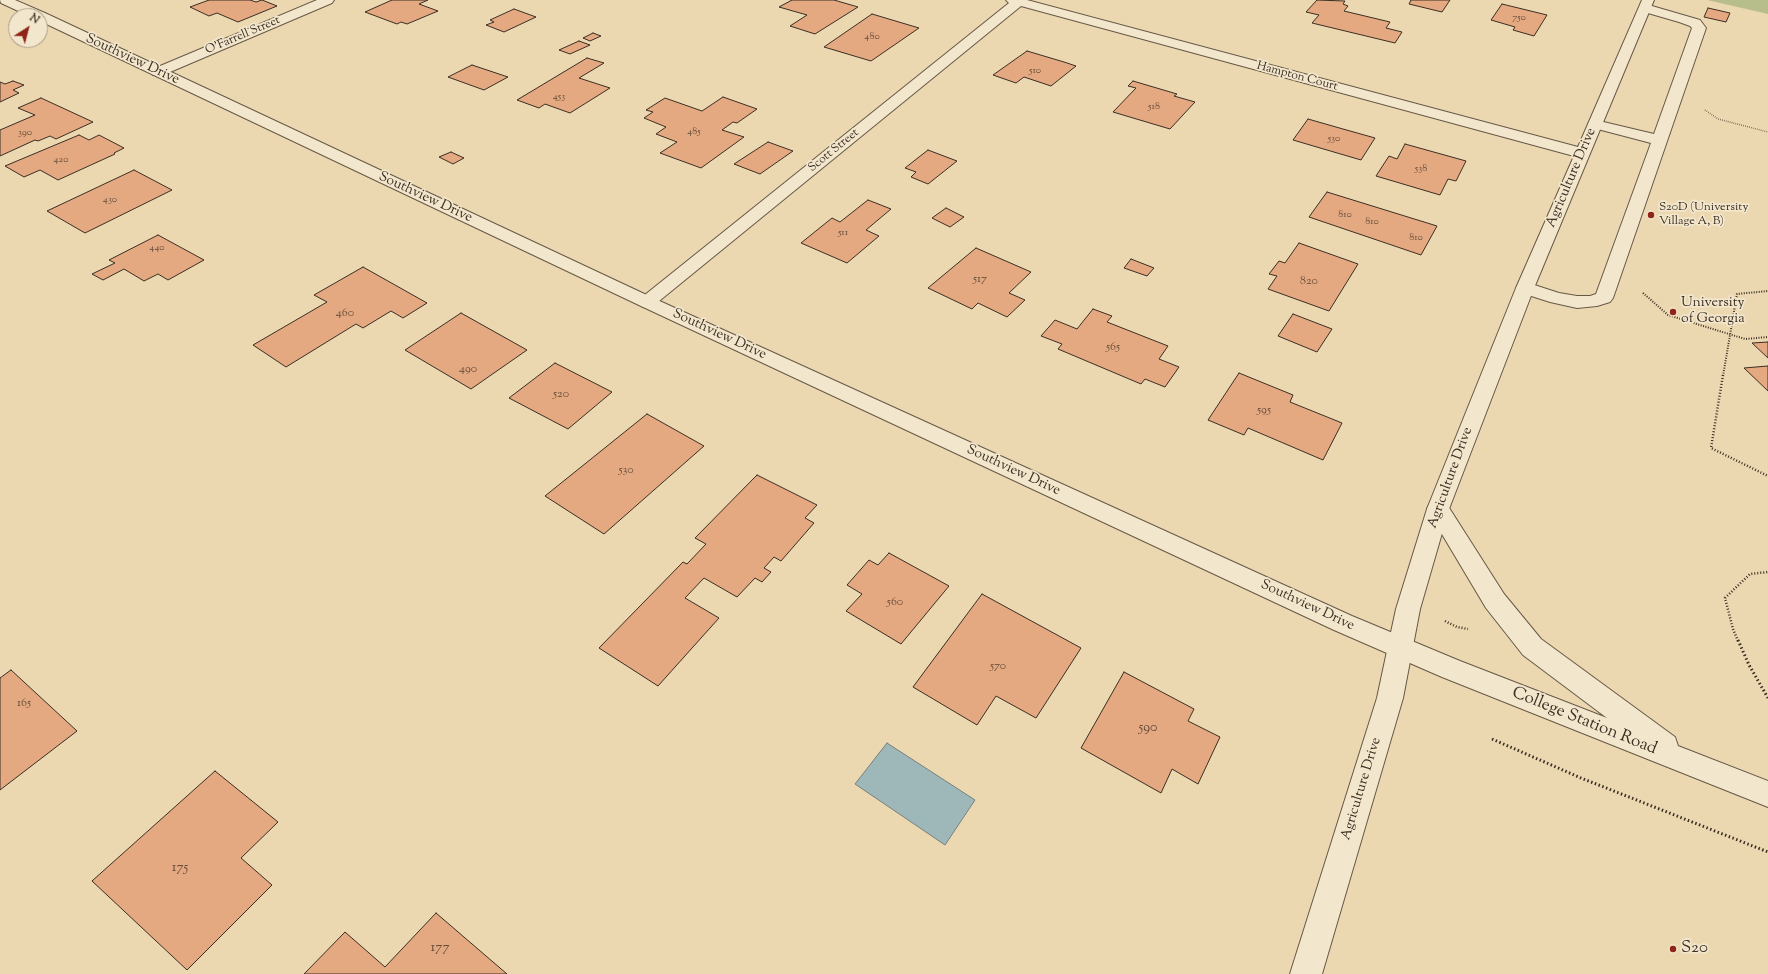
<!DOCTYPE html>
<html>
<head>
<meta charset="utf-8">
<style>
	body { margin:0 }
	#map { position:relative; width:1768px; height:974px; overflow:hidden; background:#ebd8b1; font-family:"Sorts Mill Goudy",serif }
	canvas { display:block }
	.north { position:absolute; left:8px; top:8px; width:40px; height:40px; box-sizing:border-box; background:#f2e6cc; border:1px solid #a99c88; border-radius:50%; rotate:36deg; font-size:11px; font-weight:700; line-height:16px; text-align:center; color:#3b2e23 }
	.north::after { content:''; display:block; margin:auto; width:14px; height:18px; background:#8f2418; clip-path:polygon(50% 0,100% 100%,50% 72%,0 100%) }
</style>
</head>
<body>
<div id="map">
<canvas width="1768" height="974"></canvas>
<div class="north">N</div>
</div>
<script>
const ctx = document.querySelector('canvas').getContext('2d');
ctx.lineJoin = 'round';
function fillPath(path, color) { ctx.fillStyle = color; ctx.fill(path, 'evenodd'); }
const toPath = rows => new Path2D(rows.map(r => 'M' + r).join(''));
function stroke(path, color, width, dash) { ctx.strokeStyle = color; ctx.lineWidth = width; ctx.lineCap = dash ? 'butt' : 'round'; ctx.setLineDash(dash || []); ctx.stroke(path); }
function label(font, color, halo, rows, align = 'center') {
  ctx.font = font + ' "Sorts Mill Goudy",serif'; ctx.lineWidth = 3.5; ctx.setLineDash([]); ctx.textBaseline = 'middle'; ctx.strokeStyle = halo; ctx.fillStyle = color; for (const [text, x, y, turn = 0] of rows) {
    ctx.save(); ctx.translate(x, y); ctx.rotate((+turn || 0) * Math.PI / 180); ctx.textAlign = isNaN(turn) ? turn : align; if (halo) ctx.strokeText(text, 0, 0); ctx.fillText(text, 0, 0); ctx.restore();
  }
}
fillPath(toPath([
	[1707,0,1768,0,1768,14]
]), '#b8be8b');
const water = toPath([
	[887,743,975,800,945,845,855,784,887,743]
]);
fillPath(water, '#9eb7b8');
stroke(water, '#76807c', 1);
const building = toPath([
	[209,0,250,0,256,2,262,0,277,6,238,22,217,13,209,16,190,7,209,0],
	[392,0,428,0,419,4,438,11,407,24,401,22,397,24,365,12,392,0],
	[792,0,834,0,858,7,815,34,790,26,807,15,779,7,792,0],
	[1317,0,1345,1,1343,4,1348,6,1344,11,1390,22,1386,28,1402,32,1395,43,1312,23,1319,15,1306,12,1317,0],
	[1411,0,1450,0,1442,12,1409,4,1411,0],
	[1502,4,1547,15,1534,36,1513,30,1515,27,1491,20,1502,4],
	[1708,8,1730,13,1726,22,1704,17,1708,8],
	[514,9,536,17,504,32,486,25,494,22,490,20,514,9],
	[872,14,919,28,871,61,824,47,872,14],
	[593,33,601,36,590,41,583,38,593,33],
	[579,41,590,45,570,54,559,50,579,41],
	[1027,51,1064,62,1076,66,1051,86,1024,77,1016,83,993,75,1027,51],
	[587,58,604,63,579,78,610,88,570,113,545,104,539,108,517,100,587,58],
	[472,65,508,77,484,90,448,77,472,65],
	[13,81,24,85,13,90,19,93,0,102,0,82,5,84,13,81],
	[1133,81,1177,94,1174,96,1195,102,1170,129,1113,112,1136,88,1128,86,1133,81],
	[723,97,757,109,737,123,733,122,722,130,744,137,701,168,660,153,677,142,656,134,666,127,644,118,653,112,646,110,665,98,702,111,723,97],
	[41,98,93,122,56,139,50,136,38,141,35,140,0,156,0,130,35,115,18,108,41,98],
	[1308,119,1343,129,1375,138,1361,160,1293,140,1308,119],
	[79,135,89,140,99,135,124,148,114,153,115,154,58,180,40,170,24,177,5,166,79,135],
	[768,142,793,151,760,174,734,164,768,142],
	[1405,144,1466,161,1456,181,1448,179,1440,195,1376,176,1389,156,1397,159,1405,144],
	[928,150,957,161,928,184,911,177,916,172,905,168,928,150],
	[451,152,464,158,453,164,439,157,451,152],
	[134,170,172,190,85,233,47,211,134,170],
	[1327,192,1437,226,1421,255,1309,217,1327,192],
	[868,200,891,209,866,230,879,236,847,263,801,243,832,218,840,222,868,200],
	[946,208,964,217,950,227,932,218,946,208],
	[158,235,204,260,168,280,158,274,144,281,124,269,103,280,92,274,115,263,109,260,158,235],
	[1299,243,1358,264,1329,311,1268,289,1277,276,1269,274,1279,261,1285,263,1299,243],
	[976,248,1031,272,1009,293,1025,300,1007,317,978,303,972,309,928,288,976,248],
	[1131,259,1154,268,1147,276,1124,268,1131,259],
	[363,267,427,303,403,318,391,311,363,328,356,324,286,367,253,345,327,302,314,295,363,267],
	[1093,309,1112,316,1107,322,1168,346,1159,359,1179,367,1165,387,1145,379,1141,384,1058,349,1062,344,1041,336,1055,320,1077,329,1093,309],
	[461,313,527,350,471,389,405,350,461,313],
	[1293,314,1332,329,1317,352,1278,336,1293,314],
	[1768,342,1768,358,1752,343,1768,342],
	[555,363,612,392,568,429,509,398,555,363],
	[1768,366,1768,391,1744,368,1768,366],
	[1239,373,1293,395,1290,402,1342,423,1323,460,1248,428,1244,435,1208,420,1239,373],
	[647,414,704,446,604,534,545,496,647,414],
	[757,475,817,505,805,518,814,523,781,561,774,557,764,568,771,572,762,582,755,578,737,597,704,578,685,598,719,618,658,686,599,648,683,562,687,564,706,544,695,538,757,475],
	[889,553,949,586,901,644,846,611,862,594,847,585,869,560,878,565,889,553],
	[982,594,1081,648,1036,718,996,696,977,725,913,687,982,594],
	[11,670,77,731,0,790,0,678,11,670],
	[1124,672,1194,709,1188,721,1220,737,1198,784,1172,769,1161,793,1081,748,1124,672],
	[215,771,278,822,241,858,272,885,187,970,92,881,215,771],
	[436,913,507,974,304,974,345,932,385,967,436,913]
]);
fillPath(building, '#e4a981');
stroke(building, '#3b2e23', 1);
const service = toPath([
	[1645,4,1700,20,1706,28,1613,298,1610,302,1597,306,1577,308,1550,302,1519,292,1516,288,1519,284,1525,282,1559,293,1577,296,1590,296,1596,294,1651,143,1590,127,1588,124,1590,121,1595,120,1654,134,1692,28,1690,26,1679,22,1641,11,1639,8,1641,5,1645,4]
]);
const minor = toPath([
	[317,0,334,0,332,3,163,75,153,75,151,72,153,69,317,0],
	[1006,0,1027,0,1578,147,1642,0,1654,0,1534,288,1449,509,1420,609,1403,698,1322,974,1290,974,1377,698,1396,609,1427,509,1516,288,1574,156,1021,6,653,306,647,308,641,306,638,302,641,298,1009,3,1006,0]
]);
const tertiary = toPath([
	[0,0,15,0,45,13,653,298,1352,616,1460,661,1607,718,1523,655,1486,608,1427,509,1430,503,1438,500,1446,503,1504,594,1541,639,1675,737,1678,746,1768,781,1768,807,1442,677,1334,630,641,306,40,21,40,16,29,16,1,3,0,0]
]);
stroke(service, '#675846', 2);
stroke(minor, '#675846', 2);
stroke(tertiary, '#675846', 2);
stroke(toPath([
	[1705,110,1718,119,1768,132]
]), '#3b2e23', 1.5, [0.5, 1.5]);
stroke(toPath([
	[1643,293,1668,315,1745,339,1768,337],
	[1723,376,1737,294,1768,291]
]), '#3b2e23', 2, [1, 1.5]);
stroke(toPath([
	[1723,375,1711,448,1768,476],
	[1445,621,1457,627,1468,629],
	[1738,641,1733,629,1725,598,1750,574,1768,572]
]), '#3b2e23', 2.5, [1, 2]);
stroke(toPath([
	[1738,640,1749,665,1768,698],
	[1492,739,1581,778,1768,852]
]), '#3b2e23', 3, [1.5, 2.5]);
fillPath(service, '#f2e6cc');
fillPath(minor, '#f2e6cc');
fillPath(tertiary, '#f2e6cc');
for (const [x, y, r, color] of [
	[1651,215,4,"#8f2418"],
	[1673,312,4,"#8f2418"],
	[1673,949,4,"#8f2418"]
]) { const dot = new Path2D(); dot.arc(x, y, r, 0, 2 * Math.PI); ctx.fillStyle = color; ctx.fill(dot); stroke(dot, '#f2e6cc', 1.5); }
label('10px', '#654d3a', null, [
	["750",1519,18],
	["480",872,37],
	["510",1035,71],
	["453",559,97],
	["518",1154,107],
	["485",694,132],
	["390",25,133],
	["530",1334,139],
	["420",61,160],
	["538",1421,169],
	["430",110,200],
	["810",1345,215],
	["810",1372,222],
	["511",843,233],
	["810",1416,238],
	["440",157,248]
]);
label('12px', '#3b2e23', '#f2e6cc', [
	["O'Farrell Street",243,36,-23],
	["Hampton Court",1297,77,15],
	["Scott Street",834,151,-39]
]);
label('12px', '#3b2e23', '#f2e6cc', [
	["S20D (University",1659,208],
	["Village A, B)",1659,222]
], 'left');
label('12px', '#654d3a', null, [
	["517",980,280],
	["820",1309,282],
	["460",345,314],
	["565",1113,348],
	["490",468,370],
	["520",561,395],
	["595",1264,411],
	["530",626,471],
	["560",895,603],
	["570",998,667],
	["165",24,704]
]);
label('14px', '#3b2e23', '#f2e6cc', [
	["Southview Drive",132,60,25],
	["Agriculture Drive",1572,178,-67],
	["Southview Drive",425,198,25],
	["Southview Drive",719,335,25],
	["Southview Drive",1013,471,25],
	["Agriculture Drive",1451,478,-70],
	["Southview Drive",1307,606,25],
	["Agriculture Drive",1362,789,-73]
]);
label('14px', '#3b2e23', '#f2e6cc', [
	["University",1681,304],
	["of Georgia",1681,320]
], 'left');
label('14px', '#654d3a', null, [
	["590",1148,729],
	["175",180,869],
	["177",440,949]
]);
label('17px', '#3b2e23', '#f2e6cc', [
	["College Station Road",1584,722,22]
]);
label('17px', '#3b2e23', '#f2e6cc', [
	["S20",1681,949]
], 'left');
</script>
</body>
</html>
